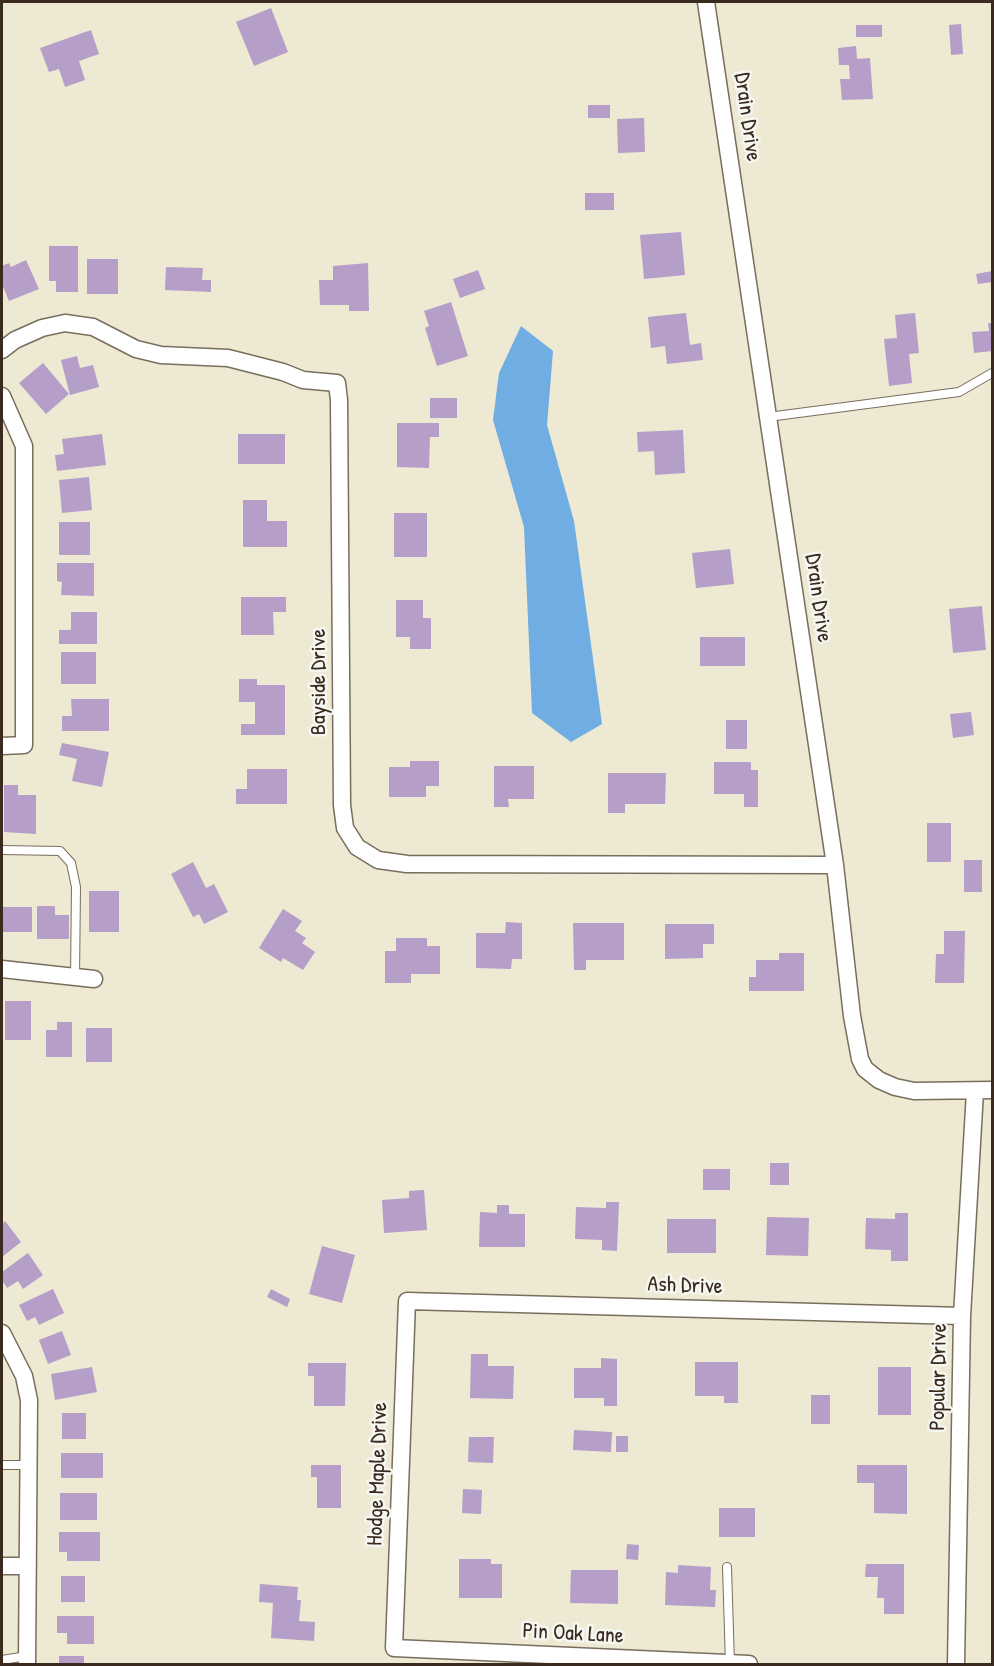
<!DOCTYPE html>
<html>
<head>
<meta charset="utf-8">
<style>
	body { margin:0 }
	#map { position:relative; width:994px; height:1666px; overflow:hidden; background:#ede9d2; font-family:"Patrick Hand",sans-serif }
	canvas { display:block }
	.frame { position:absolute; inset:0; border:3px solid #3b2a1e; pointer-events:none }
</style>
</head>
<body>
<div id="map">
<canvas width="994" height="1666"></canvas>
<div class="frame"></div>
</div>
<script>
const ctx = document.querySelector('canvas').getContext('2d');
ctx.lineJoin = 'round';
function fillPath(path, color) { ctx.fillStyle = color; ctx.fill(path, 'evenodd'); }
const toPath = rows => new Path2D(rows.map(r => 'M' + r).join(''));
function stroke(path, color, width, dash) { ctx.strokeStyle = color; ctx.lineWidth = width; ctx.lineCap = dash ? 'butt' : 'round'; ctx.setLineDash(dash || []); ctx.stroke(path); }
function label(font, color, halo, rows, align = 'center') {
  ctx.font = font + ' "Patrick Hand",sans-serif'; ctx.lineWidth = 5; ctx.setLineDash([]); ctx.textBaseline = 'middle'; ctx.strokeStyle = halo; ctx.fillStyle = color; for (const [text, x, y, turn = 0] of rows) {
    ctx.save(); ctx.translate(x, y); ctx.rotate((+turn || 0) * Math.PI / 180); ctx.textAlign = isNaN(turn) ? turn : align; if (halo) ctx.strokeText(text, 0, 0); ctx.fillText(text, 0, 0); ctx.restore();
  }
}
fillPath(toPath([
	[521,326,553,351,547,425,574,521,602,724,571,742,532,713,524,527,493,420,499,373]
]), '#6fade2');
fillPath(toPath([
	[271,8,288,52,254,66,236,22],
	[961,24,963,54,951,55,949,25],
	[856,25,882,25,882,37,856,37],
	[91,30,99,54,79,61,85,80,65,87,59,69,49,72,40,48],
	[856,46,857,59,870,58,873,99,842,100,840,79,850,79,849,65,839,65,838,48],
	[588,105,610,105,610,118,588,118],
	[644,118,645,152,618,153,617,119],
	[585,193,614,193,614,210,585,210],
	[681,232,685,275,644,279,640,235],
	[49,246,78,246,78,292,56,292,56,281,49,281],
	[87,259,118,259,118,294,87,294],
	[26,260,39,289,9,301,2,284,2,266,9,263,11,267],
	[368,263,369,311,349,311,349,305,320,305,319,280,333,280,333,266],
	[166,267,203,268,202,280,211,280,211,292,165,290],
	[478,270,485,289,460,298,453,279],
	[992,271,992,282,978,284,976,274],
	[451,302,468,356,437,366,425,328,429,326,424,311],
	[686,313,690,345,701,343,703,360,667,364,665,346,651,348,648,317],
	[915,313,919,353,909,354,912,383,889,386,884,339,897,338,895,315],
	[988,323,992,323,992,351,974,353,972,332,989,331],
	[77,356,80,368,93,365,99,387,70,395,61,360],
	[43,363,69,394,46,414,19,383],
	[430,398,457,398,457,418,430,418],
	[397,423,439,423,439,437,430,437,429,468,397,467],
	[683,430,685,473,655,475,654,451,638,452,637,432],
	[102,434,106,465,57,471,55,455,64,454,62,439],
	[238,434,285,434,285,464,238,464],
	[89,477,92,510,62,513,59,480],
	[243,500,267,500,267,521,287,521,287,547,243,547],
	[394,513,427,513,427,557,394,557],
	[59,522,90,522,90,555,59,555],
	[730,549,734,584,696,588,692,553],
	[57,563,94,563,94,596,61,595,62,582,57,581],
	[241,597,286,597,286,612,273,612,274,635,241,635],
	[396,600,423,600,423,618,431,618,431,649,410,649,410,637,396,637],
	[982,606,986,650,953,653,949,609],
	[71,612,97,612,97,644,59,644,59,630,71,630],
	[700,637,745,637,745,666,700,666],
	[61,652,96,652,96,684,61,684],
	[239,679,257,679,257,685,285,685,285,735,241,735,241,724,255,724,255,702,239,702],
	[71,699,109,699,109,731,62,731,62,716,72,716],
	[971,712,974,735,953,738,950,714],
	[726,720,747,720,747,749,726,749],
	[62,743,109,752,102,787,72,781,77,759,59,755],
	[410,761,439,761,439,786,426,786,426,797,389,797,389,767,410,767],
	[714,762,751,762,751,770,758,770,758,807,744,807,744,794,714,794],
	[494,766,534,766,534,799,508,799,509,807,494,807],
	[247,769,287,769,287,804,236,804,236,789,247,789],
	[608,773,666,773,665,804,625,804,625,813,608,813],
	[4,785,18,785,18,795,36,795,36,834,4,832],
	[927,823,951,823,951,862,927,862],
	[964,860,982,860,982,892,964,892],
	[193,862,206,888,214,884,228,912,204,924,199,914,193,917,171,874],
	[89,891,119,891,119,932,89,932],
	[37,906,55,906,55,915,69,915,69,939,37,939],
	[2,907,32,907,32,932,2,932],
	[283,909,302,921,295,931,306,938,302,943,315,952,303,970,283,958,281,962,259,948],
	[506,922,522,923,522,959,512,959,511,969,476,968,476,933,505,933],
	[573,923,624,923,624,960,586,960,586,970,574,970],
	[665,924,714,924,714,944,703,944,703,958,665,959],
	[944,931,965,931,964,983,935,983,936,954,944,954],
	[396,938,427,938,427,946,440,946,440,974,411,974,411,983,385,983,385,951,396,951],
	[779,953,804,953,804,991,749,991,749,977,756,977,756,960,779,960],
	[5,1001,31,1001,31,1040,5,1040],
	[57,1022,72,1022,72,1057,46,1057,46,1030,57,1030],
	[86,1028,112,1028,112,1062,86,1062],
	[770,1163,789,1163,789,1185,770,1185],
	[703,1169,730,1169,730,1190,703,1190],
	[424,1190,427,1230,384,1233,382,1200,409,1198,409,1191],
	[606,1202,619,1202,617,1251,602,1250,602,1240,575,1239,576,1207,606,1208],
	[497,1205,509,1205,509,1214,525,1214,525,1247,479,1247,480,1212,497,1213],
	[895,1213,908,1213,908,1261,891,1261,891,1250,865,1249,866,1218,895,1219],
	[767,1217,809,1218,808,1256,766,1255],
	[667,1219,716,1219,716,1253,667,1253],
	[5,1221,21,1242,2,1257,2,1224],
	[322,1246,355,1255,342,1303,309,1294],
	[28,1253,43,1275,23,1289,18,1281,7,1288,2,1280,2,1272],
	[53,1289,64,1313,39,1325,35,1317,27,1321,19,1305],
	[271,1289,290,1299,287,1307,267,1297],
	[62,1331,71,1355,48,1364,39,1340],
	[471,1354,488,1354,488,1366,514,1366,513,1399,470,1398],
	[601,1358,617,1359,617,1406,604,1406,604,1398,574,1398,574,1368,601,1368],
	[695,1362,738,1362,738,1403,724,1403,724,1396,695,1396],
	[308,1363,346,1363,345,1406,314,1406,314,1376,308,1376],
	[92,1367,97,1392,55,1400,51,1374],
	[878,1367,911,1367,911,1415,878,1415],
	[811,1395,830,1395,830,1424,811,1424],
	[62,1413,86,1413,86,1439,62,1439],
	[574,1430,612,1432,611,1452,573,1450],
	[616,1436,628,1436,628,1452,616,1452],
	[469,1437,494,1437,493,1463,468,1462],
	[61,1453,103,1453,103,1478,61,1478],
	[311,1465,341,1465,341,1508,317,1508,317,1477,311,1477],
	[857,1465,907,1465,907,1514,874,1513,874,1483,857,1483],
	[463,1489,482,1490,481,1514,462,1513],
	[60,1493,97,1493,97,1520,60,1520],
	[719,1508,755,1508,755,1537,719,1537],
	[59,1532,100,1532,100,1561,67,1561,67,1552,59,1552],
	[627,1544,639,1545,638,1560,626,1559],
	[459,1559,491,1559,491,1564,502,1564,502,1598,459,1598],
	[866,1564,904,1564,904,1614,884,1614,884,1598,877,1598,878,1577,865,1577],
	[678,1565,711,1567,710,1590,716,1590,715,1607,665,1605,666,1572,678,1573],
	[571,1570,618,1570,618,1604,570,1603],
	[61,1576,85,1576,85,1602,61,1602],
	[260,1584,298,1587,297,1600,301,1600,299,1621,315,1622,314,1641,271,1638,273,1603,259,1602],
	[57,1616,94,1616,94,1644,67,1644,67,1633,57,1633],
	[59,1656,84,1656,84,1664,59,1664]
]), '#b59ec7');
const lane = toPath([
	[768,417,959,392,992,373],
	[2,850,60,851,71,863,76,887,75,977],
	[2,1465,29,1465],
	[727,1567,730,1664],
	[2,1660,27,1656]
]);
const street = toPath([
	[706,2,835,865,852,1016,860,1059,865,1069,879,1080,895,1087,914,1091,992,1090],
	[2,350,15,340,42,328,65,323,93,327,136,349,161,355,228,358,283,372,303,380,337,383,339,400,342,805,345,828,357,847,378,860,407,864,835,865],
	[2,396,24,446,24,745,2,746],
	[2,969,94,979],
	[2,1333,24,1376,29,1400,27,1664],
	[2,1566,28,1566],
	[749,1664,394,1648,407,1301,962,1316],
	[956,1664,962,1316,975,1091]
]);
stroke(lane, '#796d5d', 10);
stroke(street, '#796d5d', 19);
stroke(lane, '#fff', 8);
stroke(street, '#fff', 16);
label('22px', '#3b2a1e', '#f6f6f2', [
	["Drain Drive",747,117,82],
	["Drain Drive",818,598,82],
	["Bayside Drive",319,682,-90],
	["Ash Drive",685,1286,2],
	["Popular Drive",939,1377,-89],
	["Hodge Maple Drive",378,1474,-88],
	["Pin Oak Lane",573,1634,3]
]);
</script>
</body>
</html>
